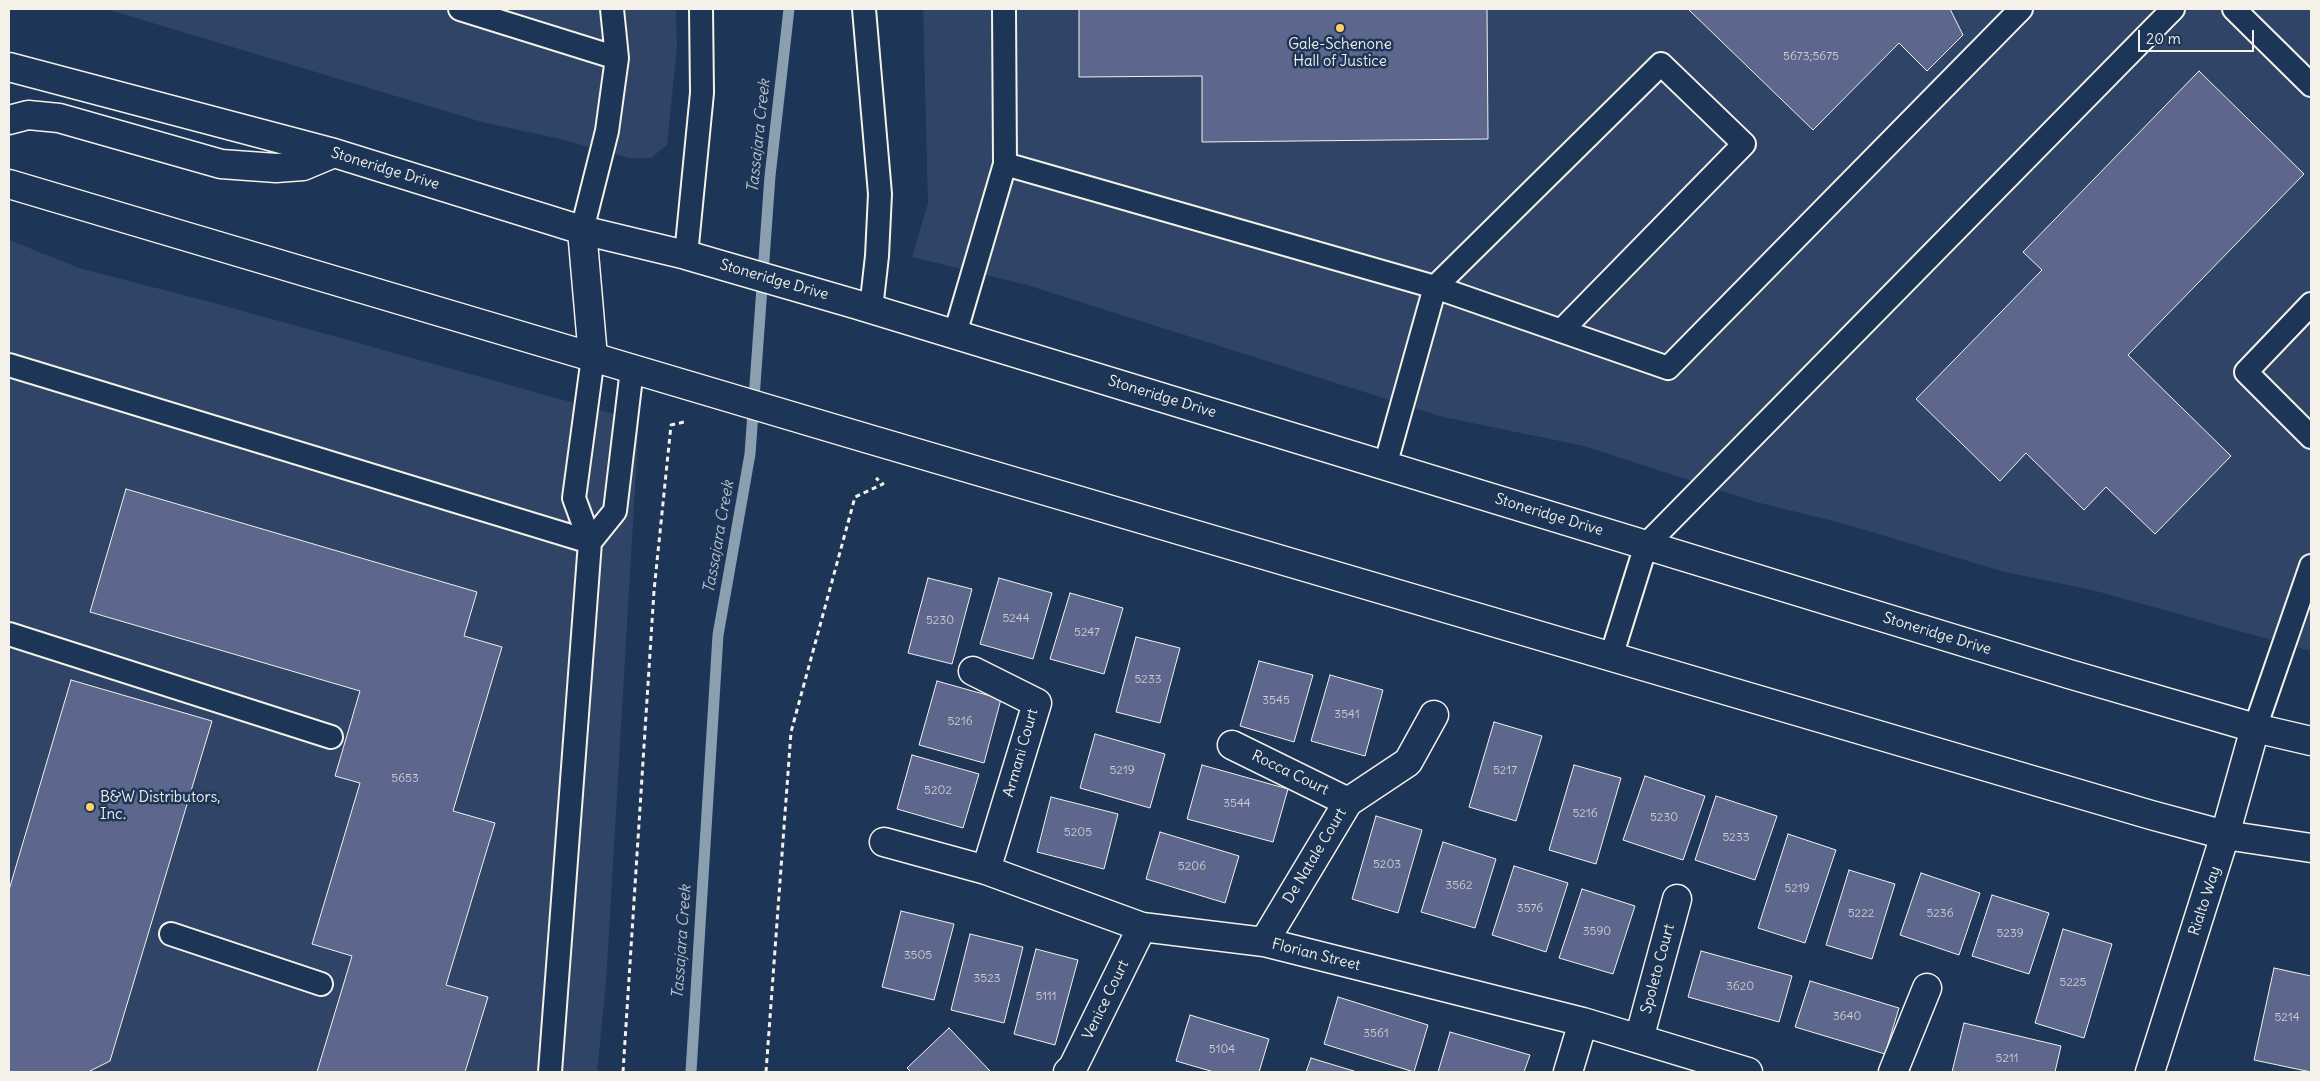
<!DOCTYPE html>
<html>
<head>
<meta charset="utf-8">
<style>
	body { margin:0 }
	#map { position:relative; width:2320px; height:1081px; overflow:hidden; background:#1d3557; font-family:Delius,sans-serif }
	canvas { display:block }
	.frame { position:absolute; inset:0; border:10px solid #f4f1e8; pointer-events:none }
	.scale { position:absolute; left:2138px; top:30px; width:116px; height:22px; box-sizing:border-box; border:2px solid #f4f1e8; border-top:0; padding-left:6px; font-size:15px; line-height:18px; white-space:nowrap; color:#f4f1e8; -webkit-text-stroke:4px #1d3557; paint-order:stroke }
</style>
</head>
<body>
<div id="map">
<canvas width="2320" height="1081"></canvas>
<div class="frame"></div>
<div class="scale">20 m</div>
</div>
<script>
const ctx = document.querySelector('canvas').getContext('2d');
ctx.lineJoin = 'round';
function fillPath(path, color) { ctx.fillStyle = color; ctx.fill(path, 'evenodd'); }
const toPath = rows => new Path2D(rows.map(r => 'M' + r).join(''));
function stroke(path, color, width, dash) { ctx.strokeStyle = color; ctx.lineWidth = width; ctx.lineCap = dash ? 'butt' : 'round'; ctx.setLineDash(dash || []); ctx.stroke(path); }
function label(font, color, halo, rows, align = 'center') {
  ctx.font = font + ' Delius,sans-serif'; ctx.lineWidth = 5; ctx.setLineDash([]); ctx.textBaseline = 'middle'; ctx.strokeStyle = halo; ctx.fillStyle = color; for (const [text, x, y, turn = 0] of rows) {
    ctx.save(); ctx.translate(x, y); ctx.rotate((+turn || 0) * Math.PI / 180); ctx.textAlign = isNaN(turn) ? turn : align; if (halo) ctx.strokeText(text, 0, 0); ctx.fillText(text, 0, 0); ctx.restore();
  }
}
fillPath(toPath([
	[106,9,676,9,677,47,667,145,651,158,629,158,560,139,482,122],
	[923,9,2311,9,2311,651,2096,591,2001,571,1845,524,1756,502,1584,446,1443,417,1027,285,912,257,928,203],
	[9,240,79,268,218,304,639,421,606,983,597,1072,9,1072]
]), '#304467');
stroke(toPath([
	[691,1072,718,635,750,454,770,176,789,9]
]), '#8a9fb0', 11);
const building = toPath([
	[1079,9,1487,9,1488,139,1202,142,1202,76,1079,77,1079,9],
	[1688,9,1950,9,1963,35,1927,71,1899,43,1813,130,1688,9],
	[2199,71,2304,174,2128,355,2231,456,2155,534,2106,487,2084,510,2026,453,2000,481,1916,399,2042,270,2023,252,2199,71],
	[126,489,477,592,464,636,502,647,453,811,495,823,446,985,488,997,465,1072,317,1072,352,956,312,944,360,783,335,776,360,691,90,612,126,489],
	[928,578,972,589,952,664,908,653,928,578],
	[999,578,1052,593,1033,659,980,644,999,578],
	[1070,593,1123,608,1104,674,1050,659,1070,593],
	[1136,637,1180,648,1160,723,1116,712,1136,637],
	[1259,661,1313,675,1294,742,1240,726,1259,661],
	[1330,675,1383,690,1365,756,1311,741,1330,675],
	[71,680,212,721,110,1061,88,1072,9,1072,9,890,71,680],
	[937,681,1001,699,984,763,919,745,937,681],
	[1494,722,1542,736,1516,821,1469,807,1494,722],
	[1095,734,1165,754,1150,808,1080,788,1095,734],
	[912,755,979,774,963,828,897,809,912,755],
	[1202,765,1288,789,1273,842,1187,819,1202,765],
	[1574,765,1621,778,1596,864,1549,850,1574,765],
	[1645,776,1705,796,1683,860,1623,840,1645,776],
	[1716,796,1777,816,1755,880,1695,860,1716,796],
	[1051,797,1118,814,1104,869,1037,852,1051,797],
	[1376,816,1422,830,1398,913,1352,899,1376,816],
	[1160,832,1239,856,1225,903,1146,879,1160,832],
	[1788,834,1836,850,1805,943,1758,928,1788,834],
	[1443,842,1496,859,1475,928,1421,912,1443,842],
	[1514,866,1568,883,1546,952,1492,935,1514,866],
	[1849,870,1895,884,1872,959,1826,945,1849,870],
	[1921,873,1980,893,1959,955,1900,935,1921,873],
	[1582,889,1635,906,1613,974,1559,958,1582,889],
	[1992,895,2049,913,2029,974,1972,956,1992,895],
	[901,911,954,924,934,1000,882,987,901,911],
	[2063,929,2112,944,2084,1038,2035,1023,2063,929],
	[970,934,1023,947,1004,1023,951,1010,970,934],
	[1036,949,1078,960,1055,1045,1014,1034,1036,949],
	[1701,951,1792,976,1779,1022,1688,997,1701,951],
	[2274,968,2311,976,2311,1072,2254,1060,2274,968],
	[1810,981,1899,1008,1885,1054,1795,1027,1810,981],
	[1338,997,1428,1025,1414,1072,1324,1044,1338,997],
	[1190,1015,1269,1039,1259,1072,1214,1072,1176,1061,1190,1015],
	[1964,1023,2061,1046,2055,1072,1952,1072,1964,1023],
	[949,1028,991,1072,911,1072,907,1068,949,1028],
	[1450,1032,1530,1055,1524,1072,1438,1072,1450,1032],
	[1311,1058,1357,1072,1306,1072,1311,1058]
]);
fillPath(building, '#5d668d');
stroke(building, '#f4f1e8', 1);
const lane = toPath([
	[460,9,617,58],
	[864,9,880,194,877,256,871,309],
	[2234,9,2311,85],
	[1005,164,1435,287,1668,368,2021,9],
	[582,230,607,131,617,58,612,9],
	[686,255,702,93,701,9],
	[2311,304,2246,372,2311,437],
	[955,334,1005,164,1004,9],
	[593,357,574,498,590,542,615,511,632,369],
	[9,365,590,542,550,1072],
	[1385,466,1435,287,1661,64,1744,144,1561,331],
	[9,634,331,737],
	[1611,657,1646,545,2173,9],
	[2255,728,2311,566],
	[171,934,321,984]
]);
const street = toPath([
	[973,671,1037,703,986,870],
	[1232,745,1348,802],
	[884,842,986,870,1142,927,1264,942,1583,1022,1748,1072],
	[1264,942,1348,802,1408,762,1434,715],
	[1639,1039,1677,899],
	[1068,1072,1073,1067,1142,927],
	[1568,1072,1583,1022],
	[1893,1072,1927,988],
	[2150,1072,2225,835,2255,728]
]);
const secondary = toPath([
	[9,67,334,153,582,230,686,255,855,304,2069,674,2255,728,2311,741],
	[9,120,28,115,59,118,221,164,276,168,303,166,334,153],
	[9,184,862,437,2151,815,2225,835,2311,848],
	[582,230,593,357]
]);
stroke(lane, '#f4f1e8', 26);
stroke(street, '#f4f1e8', 31);
stroke(secondary, '#f4f1e8', 31);
stroke(toPath([
	[623,1072,654,591,671,425,684,422],
	[766,1072,791,732,855,497,883,484,876,478]
]), '#f4f1e8', 3, [5, 4]);
stroke(lane, '#1d3557', 22);
stroke(street, '#1d3557', 28);
stroke(secondary, '#1d3557', 28);
for (const [x, y, r, color] of [
	[1340,28,5,"#ffd166"],
	[90,807,5,"#ffd166"]
]) { const dot = new Path2D(); dot.arc(x, y, r, 0, 2 * Math.PI); ctx.fillStyle = color; ctx.fill(dot); stroke(dot, '#1d3557', 2); }
label('12px', '#ceced1', null, [
	["5673;5675",1811,57],
	["5244",1016,619],
	["5230",940,621],
	["5247",1087,633],
	["5233",1148,680],
	["3545",1276,701],
	["3541",1347,715],
	["5216",960,722],
	["5219",1122,771],
	["5217",1505,771],
	["5653",405,779],
	["5202",938,791],
	["3544",1237,804],
	["5216",1585,814],
	["5230",1664,818],
	["5205",1078,833],
	["5233",1736,838],
	["5203",1387,865],
	["5206",1192,867],
	["3562",1459,886],
	["5219",1797,889],
	["3576",1530,909],
	["5222",1861,914],
	["5236",1940,914],
	["3590",1597,932],
	["5239",2010,934],
	["3505",918,956],
	["3523",987,979],
	["5225",2073,983],
	["3620",1740,987],
	["5111",1046,997],
	["3640",1847,1017],
	["5214",2287,1018],
	["3561",1376,1034],
	["5104",1222,1050],
	["5211",2007,1059]
]);
label('15px', '#f4f1e8', '#1d3557', [
	["Gale-Schenone",1340,45],
	["Hall of Justice",1340,62],
	["B&W Distributors,",100,798,"left"],
	["Inc.",100,815,"left"]
]);
label('15px', '#f4f1e8', '#1d3557', [
	["Stoneridge Drive",385,169,17],
	["Stoneridge Drive",774,280,16],
	["Stoneridge Drive",1162,397,17],
	["Stoneridge Drive",1549,515,17],
	["Stoneridge Drive",1937,634,17],
	["Armani Court",1021,753,-74],
	["Rocca Court",1290,773,26],
	["De Natale Court",1315,856,-59],
	["Rialto Way",2205,901,-72],
	["Florian Street",1316,955,14],
	["Spoleto Court",1658,969,-75],
	["Venice Court",1106,1000,-64]
]);
label('italic 16px', '#b6c1c7', '#1d3557', [
	["Tassajara Creek",759,136,-84],
	["Tassajara Creek",719,537,-80],
	["Tassajara Creek",682,942,-86]
]);
</script>
</body>
</html>
